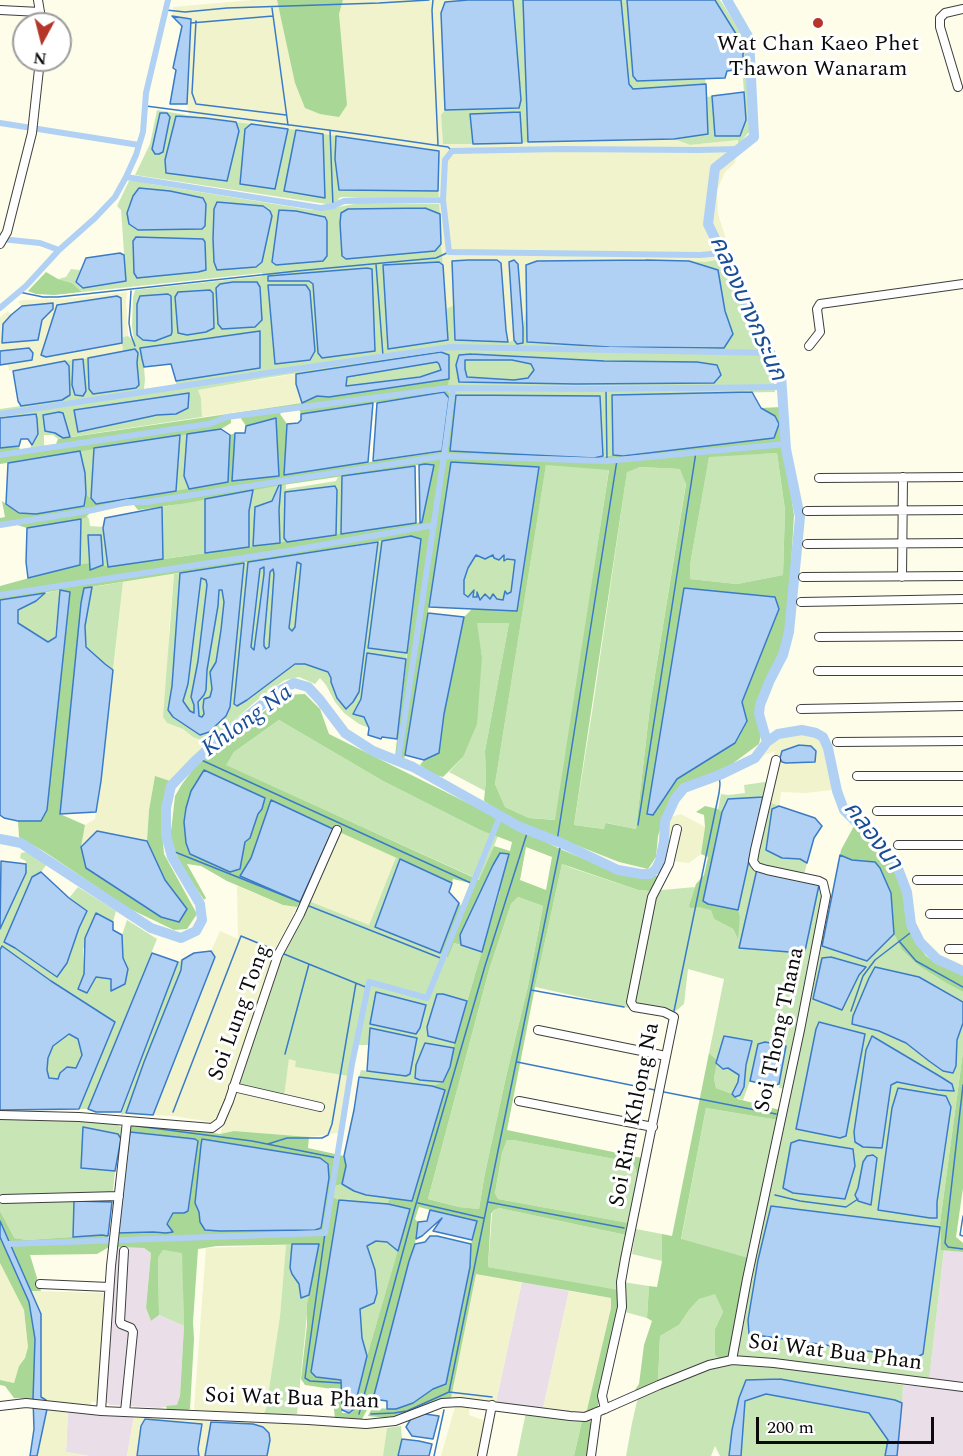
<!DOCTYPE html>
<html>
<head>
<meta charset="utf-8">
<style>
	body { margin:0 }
	#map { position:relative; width:963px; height:1456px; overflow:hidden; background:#fefde9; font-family:Spectral,serif }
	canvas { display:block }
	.north { position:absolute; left:12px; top:12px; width:60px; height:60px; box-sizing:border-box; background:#fff; border:2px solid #9d9d9d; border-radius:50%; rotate:187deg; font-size:16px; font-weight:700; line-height:24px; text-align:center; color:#0b0b0b }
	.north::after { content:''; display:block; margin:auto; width:21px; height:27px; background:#b53629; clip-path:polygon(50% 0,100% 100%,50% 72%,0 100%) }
	.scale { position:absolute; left:756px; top:1417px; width:178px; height:27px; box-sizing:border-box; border:3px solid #0b0b0b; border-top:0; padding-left:8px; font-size:18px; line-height:21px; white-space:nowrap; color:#0b0b0b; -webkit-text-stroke:4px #fff; paint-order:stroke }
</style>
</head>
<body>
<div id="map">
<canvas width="963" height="1456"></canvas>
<div class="north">N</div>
<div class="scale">200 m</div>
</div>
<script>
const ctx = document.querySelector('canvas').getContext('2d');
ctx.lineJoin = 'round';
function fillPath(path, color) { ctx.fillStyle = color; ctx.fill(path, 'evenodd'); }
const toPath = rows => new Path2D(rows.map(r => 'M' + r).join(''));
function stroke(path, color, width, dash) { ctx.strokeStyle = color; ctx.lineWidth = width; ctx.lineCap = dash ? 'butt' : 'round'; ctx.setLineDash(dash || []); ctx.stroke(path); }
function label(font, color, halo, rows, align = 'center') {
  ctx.font = font + ' Spectral,"Noto Sans Thai",serif'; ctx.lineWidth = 6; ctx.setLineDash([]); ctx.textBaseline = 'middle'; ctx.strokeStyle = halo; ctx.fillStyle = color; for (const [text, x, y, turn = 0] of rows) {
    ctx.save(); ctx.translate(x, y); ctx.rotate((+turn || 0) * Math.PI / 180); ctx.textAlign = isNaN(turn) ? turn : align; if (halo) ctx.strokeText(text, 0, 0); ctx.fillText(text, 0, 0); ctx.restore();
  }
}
fillPath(toPath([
	[117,1247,144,1248,151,1253,146,1308,151,1321,159,1315,184,1326,180,1396,178,1405,159,1408,110,1405,106,1402],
	[944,1250,963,1252,963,1456,897,1456,903,1385,928,1387],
	[522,1281,569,1291,543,1409,496,1402],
	[68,1410,134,1416,127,1456,89,1456,66,1452]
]), '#eadfe9');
fillPath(toPath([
	[252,0,277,0,285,32,339,14,343,0,468,0,445,2,441,13,445,110,441,115,443,144,674,139,690,145,738,140,735,163,725,172,717,190,718,214,728,245,721,259,705,262,646,260,537,261,526,265,527,306,523,328,518,264,509,262,514,340,508,342,497,260,452,261,454,305,446,309,438,191,439,151,189,115,187,103,191,19,172,16,173,7],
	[127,292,126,300,128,336,123,337,121,298,58,304,41,355,46,357,122,343,123,351,107,355,68,361,9,371,8,364,31,360,29,348,0,351,0,317,8,311,11,315,3,324,42,320,52,303,22,306,18,302,22,300,63,299],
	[296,374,296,384,302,403,202,417,201,399,197,390],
	[174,574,169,629,167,723,183,729,193,737,208,743,170,781,155,777,149,810,147,841,97,831,81,847,85,825,95,819,101,781,123,582],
	[787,735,808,735,818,738,826,748,832,790,806,793,781,792,779,806,768,803,768,783,775,751,764,755,774,742],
	[681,814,705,827,701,854,689,863,664,860,671,817],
	[341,832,396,857,369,925,309,901],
	[237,886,283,905,297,907,273,953,258,1004,227,1095,215,1121,210,1122,174,1116,153,1115,215,958,211,951,220,931,238,939],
	[289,1059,297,1061,295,1067,348,1076,338,1133,309,1137,234,1131,220,1134,238,1093,322,1111,325,1109,323,1104,284,1097],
	[286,1245,280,1316,266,1409,263,1415,197,1412,194,1409,206,1248],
	[0,1263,24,1310,28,1347,25,1358,19,1366,14,1383,0,1380],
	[475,1273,522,1281,496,1402,451,1398],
	[31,1291,107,1293,99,1401,91,1402,91,1407,48,1401,41,1397,41,1314],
	[569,1291,611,1298,611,1308,586,1414,543,1409],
	[455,1407,469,1407,469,1415,486,1421,479,1456,441,1456],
	[47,1409,68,1410,66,1452,89,1456,37,1456],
	[134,1416,387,1428,385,1444,383,1456,127,1456]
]), '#f0f3cb');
fillPath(toPath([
	[513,0,523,0,528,142,522,143,519,112,471,114,473,144,443,144,441,115,445,110,519,108,521,100],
	[621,0,627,0,633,76,637,81,705,79,706,84,633,89,629,84],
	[715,0,720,0,746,40,750,131,738,145,738,140,690,145,674,139,708,134,707,97,712,96,715,136,740,136,746,120,743,79,743,51,738,37],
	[157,110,205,118,176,116,167,173,227,181,239,131,236,122,251,124,245,129,275,189,288,129,296,130,285,191,325,197,323,134,336,136,335,159,339,190,438,191,439,197,377,199,342,197,339,198,337,203,333,205,135,175,150,144],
	[134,180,151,184,311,210,325,210,343,206,360,203,439,204,440,214,424,208,348,209,341,213,340,223,342,256,435,251,441,244,443,265,439,262,383,265,389,349,447,340,446,309,454,305,456,340,508,342,514,340,517,344,523,343,523,328,527,306,527,342,529,343,609,347,733,333,725,311,718,270,689,261,705,262,721,259,773,371,775,392,612,395,613,455,603,456,599,396,456,395,448,392,449,379,441,352,272,377,198,390,201,398,202,417,70,437,63,414,43,415,45,431,55,432,63,438,58,439,53,435,44,435,44,446,30,448,38,434,36,414,0,418,0,409,62,400,69,366,65,361,73,360,72,385,86,391,83,359,88,358,89,389,139,385,137,363,138,353,135,349,123,351,122,343,123,337,128,336,134,341,132,326,133,297,135,290,263,276,262,273,82,292,72,283,58,279,66,277,71,269,80,270,76,281,126,281,121,210,117,206,129,181],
	[214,209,272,216,262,262,256,267,214,262,213,239],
	[279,210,296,211,325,217,323,261,272,262],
	[367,268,372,269,318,353,313,284,310,281,268,276],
	[257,282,218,305,216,288],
	[471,354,604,361,697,362,717,365,714,383,576,384,460,382,459,355],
	[142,359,260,368,176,381,176,385,143,390,144,389,145,379,144,367],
	[74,410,176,414,157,415,79,432],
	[465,360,512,360,531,364,534,370,528,378,514,380,467,377,465,369],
	[437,362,439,364,441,370,420,377,346,386,347,377],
	[187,434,184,476,189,489,176,491,180,435],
	[94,448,91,498,86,494,85,473,80,451],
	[777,453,785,510,783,575,737,584,690,579,690,565,709,456],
	[546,464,609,469,556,820,529,818,505,807,495,784],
	[640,467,681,469,686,483,650,706,636,829,607,823,605,829,574,825,593,706,627,471],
	[342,476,341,534,336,535,337,490,285,492,284,538,287,542,280,543,279,510,281,485,286,484,286,489,336,481,338,477],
	[279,485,272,501,255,507,253,546,249,547,249,511,253,490],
	[205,499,205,553,163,559,162,507],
	[87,516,89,519,90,526,104,527,108,567,103,565,101,535,88,535,89,563,80,565,81,519],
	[382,541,368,648,407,653,406,659,367,653,361,700,353,714,364,717,369,728,359,724,344,713,335,702,326,685,320,678,315,684,299,677,285,680,262,696,208,743,193,737,183,729,167,723,163,717,174,574,180,573,172,686,168,710,209,732,226,716,230,707,244,563,248,562,234,704,247,700,296,664,305,664,325,670,328,672,332,678,359,692,378,542],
	[476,555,504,555,507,559,515,560,511,592,504,600,490,599,480,601,477,597,473,597,473,591,468,597,464,594,464,580,468,568],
	[297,562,301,563,295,627,293,631,289,629],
	[265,566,264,574,255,650,250,648,260,569],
	[273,569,274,574,269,647,266,649,264,646,270,571],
	[200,578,206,580,207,585,198,661,191,697,194,705,195,713,190,711,183,701,188,684],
	[123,582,113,670,105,664,86,647,85,626,92,587],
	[60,590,55,637,48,642,18,623,18,610,36,601,45,593],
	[219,590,222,590,224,602,221,630,216,662,210,672,212,689,210,697,204,699,203,707,204,714,202,717,199,716,199,702,204,695,206,690,207,670,218,606,217,595],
	[476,623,509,623,485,751,486,779,485,791,449,772,463,757,482,657],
	[279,720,383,781,480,830,498,836,480,880,225,765,234,752],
	[765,782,772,786,769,802,779,806,772,809,766,850,782,858,800,859,807,863,804,875,773,868,759,863,739,948,802,953,805,951,819,885,822,886,824,894,785,1089,779,1088,786,1046,758,1044,750,1081,743,1100,735,1097,740,1095,752,1041,721,1049,717,1060,709,1053,724,979,688,969,684,1004,669,1017,535,987,562,864,572,868,638,890,651,891,695,887,689,905,711,909,714,919,733,929,737,937,740,917,738,910,762,797,728,799,722,812,718,809,721,794,728,795,745,793,744,785],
	[26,852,47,864,41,872,32,877,4,942,15,948,79,928,87,911,69,898,78,887,116,911,113,922,96,913,83,950,84,974,78,989,96,977,111,979,111,990,128,969,123,958,122,935,127,920,157,939,88,1109,79,1109,115,1022,51,981,2,946,0,950,0,929,26,873,26,861,20,858,21,853],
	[396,857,400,859,375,927,448,956,454,943,482,952,467,1001,443,994,437,994,433,1006,427,1027,428,1035,455,1043,454,1048,439,1045,434,1082,443,1082,432,1086,359,1077,361,1070,406,1076,410,1074,417,1038,370,1028,369,1045,358,1045,348,1076,295,1067,296,1061,289,1059,284,1097,241,1087,240,1083,260,1018,283,950,309,901,369,925],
	[518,897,543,906,528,986,506,1077,485,1173,479,1209,459,1207,428,1199,489,970,511,904],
	[894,934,902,950,919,966,946,983,963,992,963,1002,919,977,853,1024,879,1031,906,1043,929,1061,943,1071,953,1073,956,1066,957,1040,963,1023,963,1052,940,1223,941,1249,944,1250,929,1380,743,1358,737,1355,745,1299,819,953,822,946,867,961],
	[822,958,859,974,842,1010],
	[819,1022,865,1034,845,1136],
	[872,1036,941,1077,952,1084,954,1090,938,1090,897,1082,891,1085,882,1147,863,1147],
	[892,1108,937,1202,937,1217,878,1209],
	[182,960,181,970,144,1062,126,1113,121,1115,178,962],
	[68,1034,78,1039,82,1055,76,1068,58,1079,49,1078,47,1070,48,1058,53,1046],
	[716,1063,722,1069,728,1068,739,1075,738,1082,732,1094,716,1088,714,1079],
	[706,1108,778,1120,749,1258,681,1240],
	[0,1118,67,1119,115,1124,121,1127,121,1139,118,1134,81,1168,115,1171,112,1202,74,1201,73,1237,27,1240,13,1238,0,1211],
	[507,1140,513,1140,630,1162,635,1167,638,1180,629,1223,498,1199,495,1193,502,1153],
	[342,1184,354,1191,366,1195,389,1197,388,1204,339,1200,329,1197,335,1186],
	[499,1208,626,1235,617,1280,629,1283,649,1286,647,1318,618,1310,618,1291,488,1267,492,1214,494,1210],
	[636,1229,662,1234,662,1261,632,1254],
	[376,1241,387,1242,398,1251,367,1356,362,1338,360,1308,374,1303,375,1270,367,1245],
	[292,1244,290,1268,292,1274,299,1284,301,1298,309,1295,297,1414,263,1415,266,1409,280,1316,286,1245],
	[163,1250,182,1252,183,1261,184,1326,159,1315,158,1258],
	[715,1293,723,1312,715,1329,715,1355,719,1359,658,1380,660,1336,679,1325,689,1310,699,1299],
	[720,1365,743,1365,792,1368,903,1385,902,1403,895,1400,780,1379,746,1380,739,1398,732,1430,729,1456,720,1456,715,1446,711,1456,626,1456,632,1423,638,1397],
	[766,1394,869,1413,888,1440,885,1456,741,1456,745,1401],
	[526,1412,582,1421,574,1456,517,1456],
	[401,1426,402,1439,398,1456,383,1456,387,1428]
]), '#c8e6b5');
fillPath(toPath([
	[277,0,343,0,339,14,347,105,339,117,320,114,305,108,295,83],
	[46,272,58,279,72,283,82,292,54,295,36,294,28,291],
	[449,379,448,392,456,395,450,450,594,458,613,455,623,456,774,438,779,424,761,408,781,407,784,449,794,515,790,583,784,640,766,686,756,707,761,735,759,744,732,764,687,785,668,805,658,836,656,857,648,869,619,862,515,821,484,801,486,779,485,751,509,623,477,623,482,657,477,724,463,757,443,777,432,774,420,765,424,760,439,752,444,714,464,617,472,609,517,611,539,467,451,462,443,519,404,760,395,756,421,539,411,536,84,588,81,603,60,814,85,825,81,847,187,909,165,880,147,841,149,810,155,776,170,781,161,822,164,854,197,914,187,929,174,930,128,908,45,852,19,837,18,821,41,821,70,593,60,590,0,600,0,586,77,565,89,563,90,570,103,565,108,567,422,522,433,465,425,464,276,486,187,503,138,510,134,505,93,510,85,518,27,528,17,525,0,527,0,518,5,517,2,501,19,513,84,506,86,494,97,504,227,482,230,435,235,433,233,480,279,476,276,418,246,426,240,417,231,419,231,423,221,429,0,464,0,448,19,446,20,450,56,444,58,439,302,403,317,396,329,397],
	[444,392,449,399,441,452,284,474,287,424,280,414,282,412,299,409,301,414],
	[777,453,785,510,783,575,737,584,690,579,690,565,709,457],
	[546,465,609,470,555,820,529,818,505,807,495,784],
	[640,467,680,469,686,484,650,706,636,829,606,823,604,829,574,825,627,472],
	[779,609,742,702,747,722,735,743,677,779],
	[305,694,320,709,329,734,560,849,623,875,642,878,660,875,657,883,651,891,638,890,562,864,535,987,507,1130,642,1158,638,1180,635,1167,630,1162,513,1140,507,1140,502,1153,495,1193,498,1199,629,1223,626,1235,499,1208,494,1210,491,1214,488,1267,618,1290,618,1310,597,1410,586,1414,611,1308,611,1298,476,1274,451,1398,388,1418,368,1416,372,1408,396,1409,413,1403,433,1389,446,1384,470,1267,471,1244,477,1222,419,1207,415,1219,418,1222,415,1244,409,1261,373,1399,362,1419,335,1419,332,1389,305,1385,301,1379,307,1325,307,1305,319,1244,217,1246,198,1249,193,1322,194,1339,190,1409,185,1412,167,1410,166,1406,177,1405,180,1396,184,1326,182,1253,163,1250,158,1258,159,1315,151,1321,146,1308,151,1253,144,1248,117,1247,117,1233,153,1232,166,1233,172,1231,167,1225,173,1213,184,1213,198,1141,195,1139,130,1132,130,1124,155,1125,220,1134,234,1131,309,1137,308,1148,344,1156,347,1166,342,1184,335,1186,329,1196,339,1200,311,1372,317,1377,341,1380,342,1398,342,1413,349,1413,354,1409,367,1356,410,1209,388,1204,389,1197,411,1201,445,1090,432,1086,443,1082,450,1067,454,1045,500,891,460,935,461,945,454,943,448,957,440,953,459,903,462,907,470,883,453,879,452,883,271,801,251,858,240,875,300,902,297,907,283,905,227,881,201,866,187,864,206,898,204,900,182,867,170,840,175,796,182,784,195,767,225,742,285,695],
	[279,720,383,781,480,830,512,842,510,851,494,846,479,880,226,765,234,752],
	[191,791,262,809,258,814,250,838,245,842,186,843,184,822,186,808],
	[526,847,552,857,546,890,520,880],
	[518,897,543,906,528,986,506,1077,485,1173,479,1209,459,1207,428,1199,489,970,511,904],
	[203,1139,320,1158,328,1164,315,1230,220,1231,206,1230,200,1222,199,1212],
	[705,806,718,809,722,812,703,901,708,904,738,910,740,917,738,939,733,929,714,919,711,910,699,907,690,908,689,905,696,884,704,875,708,857,701,854,705,827,704,815,696,812],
	[854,826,896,869,903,892,907,926,917,943,926,956,939,965,963,975,963,992,946,983,919,966,902,950,894,934,891,893,880,868,875,862,852,860,840,855,841,850],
	[963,1052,963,1188,956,1237,963,1243,963,1252,941,1250,940,1223],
	[709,1053,717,1060,714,1079,716,1088,732,1094,738,1099,780,1110,778,1120,706,1108,681,1239,749,1258,729,1357,719,1359,715,1355,715,1329,723,1312,715,1294,699,1299,689,1310,679,1325,660,1336,658,1380,641,1390,635,1390,639,1384,644,1345,652,1321,647,1318,649,1286,657,1287,662,1261,662,1234,672,1236],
	[0,1211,14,1238,27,1240,102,1235,108,1236,109,1247,97,1254,30,1255,41,1291,31,1291,0,1221],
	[0,1237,29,1302,35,1339,33,1399,14,1398,5,1386,0,1385,0,1380,14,1383,19,1366,25,1358,28,1347,24,1310,0,1263],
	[590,1420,592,1427,588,1456,574,1456,582,1421]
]), '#a9d795');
const water = toPath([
	[468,0,513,0,521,100,519,108,445,110,441,13,445,2,468,0],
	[523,0,621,0,629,84,633,89,706,84,708,134,674,139,528,142,523,0],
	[627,0,715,0,738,37,743,51,743,69,727,71,725,78,637,81,633,76,627,0],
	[172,16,191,19,187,104,170,104,176,70,173,68,182,26,172,16],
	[744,92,746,120,740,136,715,136,712,96,744,92],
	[520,112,522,143,473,144,470,114,520,112],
	[160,113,167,113,170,117,163,152,159,154,155,154,152,149,160,113],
	[176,116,205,118,236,122,239,131,227,181,166,173,165,160,176,116],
	[251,124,288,129,275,189,240,184,245,129,251,124],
	[296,130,323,134,325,198,284,191,296,130],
	[336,136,439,151,438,191,339,190,335,159,336,136],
	[139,188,170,191,203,198,206,204,205,226,202,229,138,230,129,224,127,213,133,196,139,188],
	[217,202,263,206,270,211,272,216,262,262,256,267,217,270,214,262,213,239,214,209,217,202],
	[425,208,440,214,441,244,435,251,346,259,342,256,340,223,341,213,348,209,425,208],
	[279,210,296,211,325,217,327,221,327,256,323,261,276,265,272,262,279,210],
	[136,237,203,239,205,242,206,270,198,272,137,278,134,273,133,241,136,237],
	[120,253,124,255,126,281,83,288,76,282,86,258,120,253],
	[468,260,497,260,501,263,506,330,508,342,455,340,452,261,468,260],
	[514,260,518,264,523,328,523,343,517,344,514,340,509,262,514,260],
	[646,260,689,261,718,270,725,311,733,334,724,348,609,347,527,342,526,265,537,261,646,260],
	[439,262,443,265,448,340,388,349,383,265,439,262],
	[367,268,372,269,375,351,322,358,318,353,313,284,309,281,268,281,268,276,367,268],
	[233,282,257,282,260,287,262,320,255,327,222,329,218,324,216,288,220,284,233,282],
	[268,285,306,285,310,291,315,351,310,360,275,364,268,285],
	[210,290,213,293,214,328,206,332,187,335,178,333,175,297,178,292,210,290],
	[168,294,171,296,172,332,171,335,155,341,143,340,137,335,137,304,140,296,168,294],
	[117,296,121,298,122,343,46,357,41,355,57,305,117,296],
	[53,303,53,309,42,320,38,340,2,343,3,324,11,315,22,306,53,303],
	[260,331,260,368,176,381,171,364,144,367,142,359,140,348,260,331],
	[29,348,33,353,32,360,0,365,0,351,29,348],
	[135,349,138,353,137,363,139,385,136,388,93,394,89,389,88,358,135,349],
	[441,352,449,355,449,379,329,397,317,396,302,403,296,384,296,374,441,352],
	[437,362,439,364,441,370,420,377,346,386,347,377,437,362],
	[471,354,604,361,697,362,717,365,721,375,714,383,576,384,459,382,456,365,459,355,471,354],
	[465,360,512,360,531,364,534,370,528,378,514,380,467,377,465,369,465,360],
	[83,359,86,391,83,396,75,395,72,385,73,360,83,359],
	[65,361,69,366,70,395,62,400,21,406,18,401,13,371,65,361],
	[444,392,449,398,442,451,373,461,377,403,444,392],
	[752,392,761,408,775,416,779,424,774,438,623,456,613,455,612,395,752,392],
	[189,393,188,408,176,414,157,415,78,432,74,410,189,393],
	[456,395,600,396,603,456,594,458,450,451,456,395],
	[373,403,368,462,284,475,287,424,298,423,301,420,301,414,373,403],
	[59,412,63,413,70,437,63,438,55,433,45,431,43,415,59,412],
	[36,414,37,419,38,434,32,445,28,439,21,439,19,446,0,448,0,418,36,414],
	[276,418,279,476,232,481,235,433,245,433,246,426,276,418],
	[221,429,230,435,228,482,189,489,184,476,187,434,221,429],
	[180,435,176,491,96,504,91,498,94,448,180,435],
	[80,451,85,473,86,494,84,506,36,514,19,513,6,504,8,463,80,451],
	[451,462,539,467,517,611,429,607,451,462],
	[493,555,494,558,499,560,504,555,504,561,507,559,515,560,511,592,507,594,505,591,503,600,497,599,493,594,490,599,485,594,480,600,477,592,477,597,473,597,474,590,468,597,464,594,464,580,468,568,476,555,485,559,493,555],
	[425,464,434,465,422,522,420,523,419,465,425,464],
	[415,466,416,523,341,534,342,476,415,466],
	[279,485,281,485,279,510,280,543,253,546,255,507,272,501,279,485],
	[335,486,337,490,336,535,287,542,284,538,285,492,335,486],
	[253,490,249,511,249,547,205,553,205,499,253,490],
	[162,507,163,559,108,567,103,528,105,518,162,507],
	[81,519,80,565,28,578,26,562,27,528,81,519],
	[88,535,101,535,103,565,90,570,88,535],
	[411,536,421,539,407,653,368,648,382,541,411,536],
	[378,542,359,692,353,702,346,709,337,698,331,682,331,678,328,672,305,664,295,664,247,700,237,706,234,704,248,562,378,542],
	[297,562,301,564,295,627,292,631,289,628,297,562],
	[264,567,264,574,254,650,251,647,260,569,264,567],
	[273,569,274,574,269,647,266,649,264,646,264,640,270,572,273,569],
	[244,563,230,707,226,716,209,732,200,735,173,717,168,710,172,686,180,573,244,563],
	[201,578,206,580,207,585,198,661,191,697,194,705,194,713,190,711,183,701,188,684,201,578],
	[219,590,222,590,224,602,221,630,216,662,210,672,212,689,210,697,204,699,203,707,204,714,202,717,199,716,198,702,204,695,206,690,207,670,218,606,219,590],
	[92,587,85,626,86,647,105,664,113,670,101,781,96,812,60,814,81,603,84,588,92,587],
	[684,588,775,597,779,609,742,702,747,721,735,743,677,779,653,815,647,814,684,588],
	[60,590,70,592,47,810,41,821,18,821,4,818,0,815,0,600,45,593,36,601,18,610,18,623,48,642,56,637,60,590],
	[428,613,464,617,444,714,439,753,424,760,405,755,428,613],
	[367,653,406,659,397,739,382,737,381,739,368,735,369,728,364,717,353,714,361,699,367,653],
	[799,745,811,746,816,751,815,762,786,763,782,762,780,758,782,751,799,745],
	[204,770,265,798,262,809,258,814,250,838,245,842,240,869,230,872,190,854,186,843,184,822,186,808,191,791,204,770],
	[763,797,738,910,708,904,703,901,722,812,728,799,763,797],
	[271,800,333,829,300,902,240,876,251,858,271,800],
	[779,806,815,818,822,826,814,838,807,863,800,859,782,858,766,850,772,809,779,806],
	[97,831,147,841,165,880,187,909,179,922,161,917,86,868,81,847,97,831],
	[500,853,509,854,482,952,461,945,460,935,493,865,500,853],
	[840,855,852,860,875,862,880,868,891,893,894,934,867,961,822,946,840,855],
	[400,859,452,883,449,892,459,903,440,953,375,927,400,859],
	[1,861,26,864,26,873,0,929,1,861],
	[757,869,813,882,819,885,805,951,802,953,739,948,757,869],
	[41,872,69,898,87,911,79,928,67,963,57,977,15,948,4,942,32,877,41,872],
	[96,913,113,922,113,930,122,935,123,958,128,969,125,984,111,991,111,979,96,977,87,993,78,989,84,974,85,938,96,913],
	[2,946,51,981,115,1022,79,1109,0,1110,0,950,2,946],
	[69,1034,78,1039,82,1055,76,1068,67,1067,60,1073,58,1079,49,1078,47,1070,48,1058,53,1046,69,1034],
	[211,951,215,957,153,1115,126,1113,144,1062,181,970,182,960,194,953,211,951],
	[152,953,178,962,121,1112,96,1112,88,1109,152,953],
	[831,957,866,967,859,975,842,1010,813,999,822,958,831,957],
	[875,967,919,977,963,1002,963,1023,957,1040,956,1066,953,1073,943,1071,929,1061,906,1043,879,1031,852,1024,853,1016,869,978,875,967],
	[376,992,426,1005,420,1028,416,1034,370,1024,376,992],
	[437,994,443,994,467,1001,455,1043,428,1036,427,1027,437,994],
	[819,1022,865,1034,846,1136,840,1138,796,1129,816,1029,819,1022],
	[370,1028,417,1038,410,1074,406,1076,367,1071,370,1028],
	[724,1036,752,1041,746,1065,744,1087,740,1095,735,1097,732,1094,738,1082,739,1075,728,1068,723,1069,716,1063,724,1036],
	[872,1036,941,1077,952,1084,954,1091,938,1090,897,1082,891,1085,882,1148,863,1147,855,1142,854,1132,866,1050,872,1036],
	[765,1042,786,1046,779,1084,771,1086,750,1081,758,1044,765,1042],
	[425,1043,454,1048,450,1067,443,1082,420,1080,415,1078,416,1065,425,1043],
	[359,1077,432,1086,445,1090,412,1201,366,1195,354,1191,342,1184,346,1166,344,1156,354,1110,359,1077],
	[898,1088,946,1096,951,1107,937,1202,937,1218,930,1218,878,1210,892,1108,898,1088],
	[83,1127,118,1134,121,1139,115,1171,81,1168,83,1127],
	[130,1132,195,1139,198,1141,188,1211,184,1213,173,1213,167,1224,173,1232,166,1233,153,1232,117,1233,130,1132],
	[202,1139,320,1158,328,1164,329,1178,321,1228,315,1230,220,1231,205,1230,200,1222,199,1212,195,1203,201,1145,202,1139],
	[799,1140,853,1149,855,1166,845,1199,793,1193,783,1188,791,1143,799,1140],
	[873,1155,877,1158,871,1205,858,1201,855,1195,858,1188,863,1162,867,1156,873,1155],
	[339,1200,388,1204,410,1209,398,1251,387,1242,376,1241,367,1246,375,1270,377,1293,374,1303,360,1309,362,1338,367,1356,354,1409,349,1413,342,1410,341,1380,316,1377,311,1372,339,1200],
	[74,1201,112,1202,108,1236,102,1235,73,1237,74,1201],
	[771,1206,940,1227,923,1354,915,1358,749,1334,748,1320,758,1260,771,1206],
	[430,1210,477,1221,472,1240,433,1231,442,1218,422,1236,416,1239,418,1222,427,1221,430,1210],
	[0,1221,41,1314,41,1397,46,1400,47,1409,37,1456,30,1456,34,1429,33,1399,35,1339,29,1302,0,1237,0,1221],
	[430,1236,437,1236,471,1244,470,1267,446,1384,433,1389,413,1403,396,1409,387,1409,387,1401,373,1399,409,1261,415,1244,425,1242,430,1236],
	[292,1244,319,1244,309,1295,301,1298,299,1284,292,1274,290,1268,292,1244],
	[780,1379,895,1400,902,1403,897,1456,885,1456,888,1440,869,1413,766,1394,745,1401,741,1456,729,1456,732,1430,739,1398,746,1380,780,1379],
	[425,1414,439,1416,433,1439,412,1436,406,1427,412,1417,425,1414],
	[145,1419,202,1424,198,1449,199,1456,137,1456,141,1426,145,1419],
	[211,1422,253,1424,263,1427,269,1433,270,1440,267,1456,205,1456,211,1422],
	[402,1439,419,1441,432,1444,429,1456,398,1456,402,1439]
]);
fillPath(water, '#b0d1f3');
stroke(water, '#3a7bc8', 1.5);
stroke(toPath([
	[433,0,432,10,438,145],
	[272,8,288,125],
	[166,10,185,12,227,8,379,3,429,0],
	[196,21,192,93,196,104,286,115],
	[191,23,273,16],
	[146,106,366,135,448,147,452,151],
	[330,130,333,206],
	[376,264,383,356],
	[131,291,129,323,131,335,135,346],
	[19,292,43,297,58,297,297,271,436,258,449,252],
	[606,389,607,461],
	[197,758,473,884],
	[638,825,696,452],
	[557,841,617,460],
	[170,850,300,902],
	[309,906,443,959],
	[899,941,916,961,963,987],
	[284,954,368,988],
	[531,990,624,1007],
	[674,1011,719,793,720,784,719,775],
	[851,1011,863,976,875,960,914,930],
	[285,1054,309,964],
	[517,1062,655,1090],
	[963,1085,945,1243,948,1247,963,1249],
	[664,1092,776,1114],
	[173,1112,241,936,275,950],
	[137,1126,252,1141,337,1158],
	[268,1144,287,1138,322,1138,328,1135,332,1124,356,983],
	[775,1195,800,1201,846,1207,858,1199],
	[488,1202,624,1228],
	[418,1203,483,1218],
	[963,1216,960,1235,963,1236],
	[325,1233,305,1378,310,1381,341,1383],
	[449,1392,500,1141,561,843],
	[359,1414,414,1211,485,966,528,830],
	[371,1414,394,1413,407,1411,449,1392,492,1397],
	[434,1456,444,1410]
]), '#3a7bc8', 1.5);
stroke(toPath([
	[0,123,139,145],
	[126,177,321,208,333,206,344,201,443,200,449,252,700,255,722,253],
	[443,200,445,160,452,151,561,149,698,150,739,149],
	[1,239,40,243,59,250],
	[0,308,26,286,59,250,95,218,115,197,126,177,136,155,143,132,146,93,168,0],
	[0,414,274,372,451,347,771,353],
	[0,455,209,424,227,417,448,388,592,389,782,387],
	[0,525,93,510,128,502,147,502,444,456,607,461,786,444],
	[0,595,288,551,434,525],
	[398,761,444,456,453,388],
	[8,1244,325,1233,352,1064,369,982,427,998,500,816]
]), '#b0d1f3', 6);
stroke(toPath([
	[727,0,749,38,754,137,715,168,708,224,781,375,786,449,800,517,789,632,783,655,770,680,760,705,759,714,767,742],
	[0,839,21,843,151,928,181,938,196,931,202,920,200,904,172,857,166,835,166,808,171,786,195,761,217,741,279,691,294,683,308,687,320,700,345,733,373,751,413,767,520,827,561,843,618,870,641,874,650,874,656,869,660,861,664,841,665,821,675,799,684,788,722,774,755,758,767,742,778,734,802,730,816,733,823,737,828,748,837,791,844,810,882,848,897,866,907,892,911,924,920,942,937,959,963,971]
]), '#b0d1f3', 10);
const minor = toPath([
	[0,10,40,12,38,0],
	[40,12,41,24],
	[958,87,940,27,940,18,945,13,963,9],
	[0,244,7,232,32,133,40,60],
	[809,346,820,332,817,309,820,304,963,284],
	[819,478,963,477],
	[807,511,963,510],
	[807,544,963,543],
	[803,577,963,576],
	[902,577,903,477],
	[801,602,963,599],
	[819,637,963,636],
	[818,671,963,671],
	[801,709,963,706],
	[837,742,963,741],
	[857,776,963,776],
	[877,811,963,811],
	[898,845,963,845],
	[917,880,963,880],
	[930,914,963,914],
	[949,949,963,949],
	[538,1030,666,1056],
	[233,1087,320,1107],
	[519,1101,653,1127],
	[0,1115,79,1117,212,1128,220,1122,229,1101,278,955,300,914,337,830],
	[3,1199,119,1196],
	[124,1251,120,1322,121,1324,131,1328,133,1332,125,1412],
	[40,1284,109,1287],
	[732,1360,747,1279,800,1030,826,896,823,883,819,881,767,870,757,867,754,863,753,861,755,850,776,760],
	[0,1406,26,1403,101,1411,308,1420,366,1424,395,1421,442,1403,460,1402,570,1416,585,1417,607,1408,659,1385,709,1365,732,1360,774,1363,963,1387],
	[605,1409,602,1396,622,1307,621,1282,625,1259,674,1017,664,1012,634,1007,631,1002,652,897,669,864,677,829],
	[101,1411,111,1266,127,1121],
	[482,1456,492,1405],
	[591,1456,597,1412]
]);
stroke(minor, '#3e3e3e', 10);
stroke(minor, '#fff', 8);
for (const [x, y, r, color] of [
	[818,23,6,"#b53629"]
]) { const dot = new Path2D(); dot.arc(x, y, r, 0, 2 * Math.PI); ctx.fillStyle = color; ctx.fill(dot); stroke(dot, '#fff', 2); }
label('22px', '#0b0b0b', '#fff', [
	["Wat Chan Kaeo Phet",818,46],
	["Thawon Wanaram",818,71]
]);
label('22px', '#0b0b0b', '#fff', [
	["Soi Lung Tong",241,1013,-70],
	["Soi Thong Thana",781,1030,-78],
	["Soi Rim Khlong Na",636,1115,-79],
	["Soi Wat Bua Phan",835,1354,7],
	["Soi Wat Bua Phan",292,1400,2]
]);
label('italic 24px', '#1a4f97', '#fff', [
	["คลองบางกระนก",746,309,66],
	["Khlong Na",248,722,-36],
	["คลองนา",871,837,53]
]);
</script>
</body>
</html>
